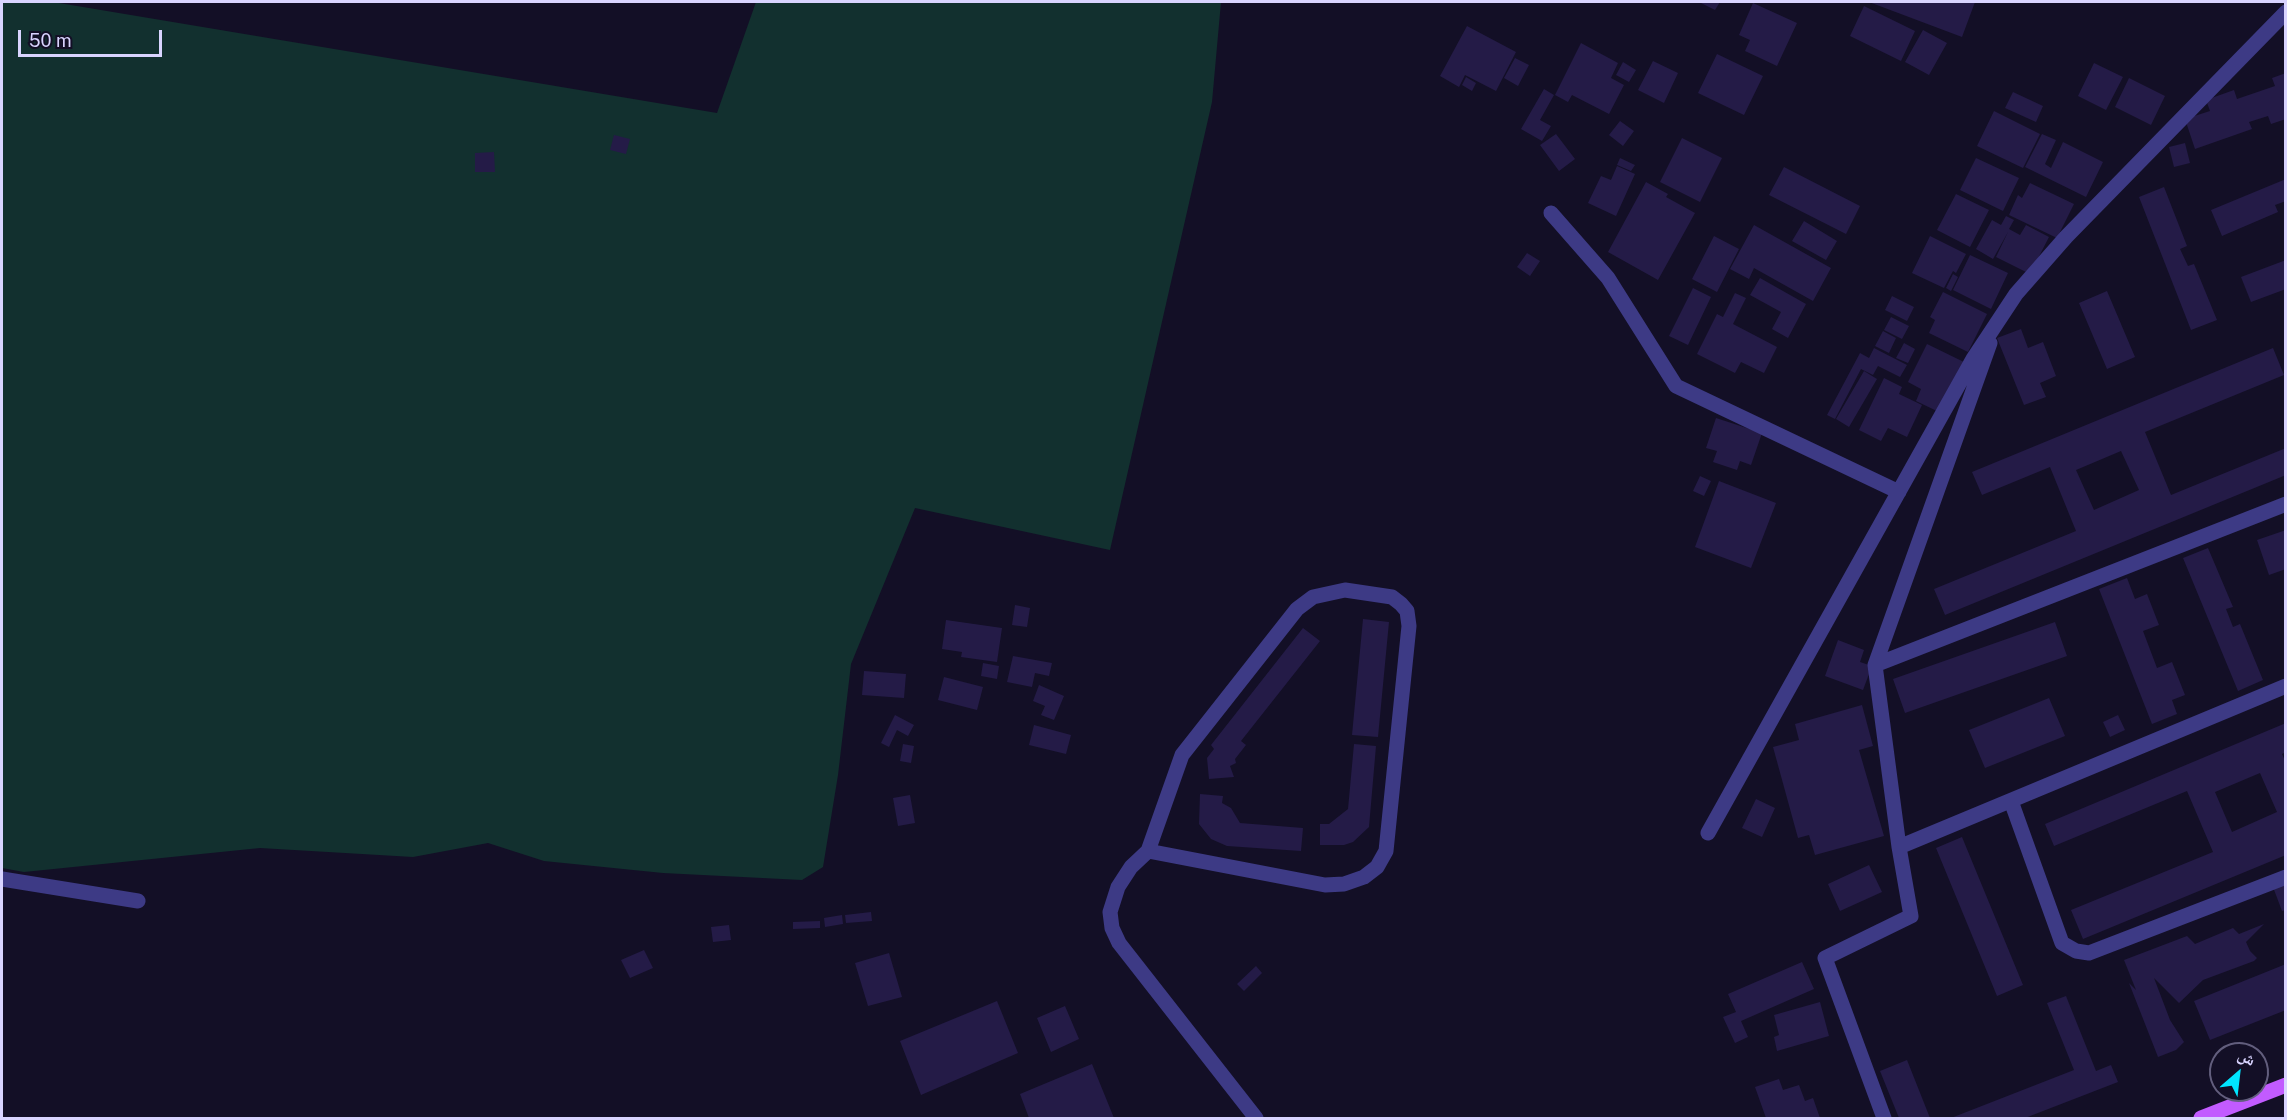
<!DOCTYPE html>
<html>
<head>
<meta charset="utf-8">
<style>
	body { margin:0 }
	#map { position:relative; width:2287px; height:1120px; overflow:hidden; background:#130f26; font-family:"Public Sans","Noto Naskh Arabic",sans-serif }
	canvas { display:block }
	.frame { position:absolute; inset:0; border:3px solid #d9d4ff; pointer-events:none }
	.north { position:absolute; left:2209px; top:1042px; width:60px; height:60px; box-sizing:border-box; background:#130f26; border:2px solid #625e7d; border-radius:50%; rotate:28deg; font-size:16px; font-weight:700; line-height:24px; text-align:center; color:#d9d4ff }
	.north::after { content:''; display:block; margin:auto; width:21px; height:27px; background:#00e5ff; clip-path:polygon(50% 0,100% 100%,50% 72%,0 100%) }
	.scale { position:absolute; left:18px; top:30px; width:144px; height:27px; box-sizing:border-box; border:3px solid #d9d4ff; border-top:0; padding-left:8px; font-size:18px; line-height:21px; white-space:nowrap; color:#d9d4ff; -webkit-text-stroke:4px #130f26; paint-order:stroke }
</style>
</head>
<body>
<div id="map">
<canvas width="2287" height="1120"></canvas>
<div class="frame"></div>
<div class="north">ش</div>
<div class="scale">50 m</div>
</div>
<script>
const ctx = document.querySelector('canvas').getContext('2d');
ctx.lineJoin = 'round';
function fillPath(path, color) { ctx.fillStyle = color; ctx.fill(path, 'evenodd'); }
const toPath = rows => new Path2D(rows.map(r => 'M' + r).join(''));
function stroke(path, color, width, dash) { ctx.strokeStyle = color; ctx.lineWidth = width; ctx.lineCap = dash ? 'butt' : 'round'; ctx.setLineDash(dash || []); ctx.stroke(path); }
fillPath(toPath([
	[2,2,53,2,717,113,756,2,1221,2,1212,102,1110,550,915,508,851,664,838,775,823,867,802,880,663,873,544,861,488,843,413,857,260,848,24,872,2,868]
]), '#12302f');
fillPath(toPath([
	[1699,2,1720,2,1715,10],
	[1869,2,1975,2,1962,37],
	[1753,3,1797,23,1777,66,1745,51,1750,40,1739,35],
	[1864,6,1915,31,1901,61,1850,36],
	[1467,26,1516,52,1496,91,1465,75,1459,87,1440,76],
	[1923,30,1947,43,1929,75,1905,62],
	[1581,43,1618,63,1611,78,1624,85,1609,114,1572,95,1568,102,1555,95],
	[1717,54,1763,76,1744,115,1698,93],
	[1515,58,1529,65,1518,86,1504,78],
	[1653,61,1678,73,1664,103,1638,90],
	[1623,62,1636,70,1629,82,1616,75],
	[2094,63,2123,77,2106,110,2078,96],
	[2286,73,2286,119,2271,124,2268,116,2249,122,2252,129,2195,149,2185,119,2210,111,2206,100,2234,90,2237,99,2275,86,2272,78],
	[1466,77,1476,83,1472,91,1462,85],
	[2129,78,2165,96,2151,125,2115,107],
	[1544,89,1554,95,1540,120,1551,126,1542,141,1521,129],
	[2013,92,2043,106,2036,122,2005,108],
	[1994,111,2040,134,2023,168,1977,146],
	[1620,121,1634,131,1623,146,1609,135],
	[1556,134,1575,159,1559,171,1540,145],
	[2042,134,2056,140,2045,164,2051,168,2063,142,2103,162,2086,197,2025,167],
	[614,135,630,139,626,154,610,150],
	[1682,138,1722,158,1700,202,1660,182],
	[2185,143,2190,163,2174,167,2169,147],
	[494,152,495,172,475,172,475,153],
	[1620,158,1635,165,1631,171,1617,165],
	[1976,158,2019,178,2003,211,1960,190],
	[1617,166,1635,174,1616,216,1588,203,1601,176,1611,180],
	[1784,167,1860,206,1846,234,1769,195],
	[2286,179,2286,201,2275,205,2278,212,2222,236,2211,210],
	[1646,182,1668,194,1666,197,1695,213,1658,280,1608,252],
	[2030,183,2074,204,2057,238,2009,215,2018,195,2022,198],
	[2164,187,2187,246,2180,249,2188,266,2194,264,2217,320,2191,330,2139,197],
	[1956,194,1989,210,1970,247,1937,230],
	[2006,216,2014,220,2009,229,2020,235,2026,225,2049,237,2030,274,1996,257,2008,232,1993,259,1976,249,1992,220,2001,225],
	[1804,221,1837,241,1826,260,1792,241],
	[1754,225,1831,268,1813,301,1754,268,1749,279,1730,269],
	[1714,236,1739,249,1717,292,1692,279],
	[1930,236,1966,254,1956,273,1953,271,1944,288,1912,273],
	[1527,253,1540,261,1530,276,1517,267],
	[1970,255,2008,273,1991,309,1953,290],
	[2286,260,2286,289,2251,302,2241,277],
	[1953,274,1958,277,1951,291,1946,288],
	[1760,278,1806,304,1788,338,1772,329,1781,312,1750,295],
	[1693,288,1711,297,1688,345,1669,336],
	[2107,291,2135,357,2107,369,2079,303],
	[1943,292,1987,314,1968,352,1929,333,1935,320,1930,317],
	[1735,293,1746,298,1733,324,1777,347,1764,373,1741,362,1735,373,1697,354,1717,314,1723,317],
	[1892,296,1914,307,1907,321,1885,310],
	[1891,317,1909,326,1902,339,1884,330],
	[2021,329,2028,348,2043,342,2056,376,2040,383,2046,397,2024,405,1997,338],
	[1883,331,1896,338,1889,353,1875,346],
	[1904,343,1915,349,1908,363,1896,358],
	[1927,344,1966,363,1941,413,1916,401,1921,389,1908,382],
	[1874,348,1907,365,1900,377,1878,366,1873,375,1861,369,1835,419,1827,415,1860,353,1869,358],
	[2273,348,2284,375,2145,432,2171,495,2286,448,2286,475,1945,615,1934,589,2076,531,2050,467,1982,495,1972,472],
	[2121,451,2139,490,2094,510,2076,470],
	[1864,371,1877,379,1849,427,1836,419],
	[1884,378,1902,387,1899,394,1922,405,1907,437,1888,428,1881,441,1859,430],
	[1716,418,1762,433,1751,465,1740,461,1737,470,1713,462,1717,451,1706,448],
	[1700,476,1711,481,1704,496,1693,491],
	[1719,481,1776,503,1751,568,1695,547],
	[2286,530,2286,569,2269,575,2257,540],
	[2208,548,2233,607,2226,609,2233,627,2240,624,2263,680,2238,691,2183,558],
	[2127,578,2135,599,2147,594,2159,625,2143,631,2157,668,2172,662,2185,695,2172,700,2177,714,2152,724,2099,589],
	[1015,605,1030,608,1027,627,1012,625],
	[1363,619,1389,622,1378,737,1352,735],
	[946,620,1002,628,997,662,961,657,962,652,942,649],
	[2055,622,2067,656,1905,713,1893,679],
	[1303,628,1320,641,1241,741,1246,745,1235,759,1236,763,1230,766,1234,777,1209,779,1207,758,1214,749,1211,745],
	[1838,640,1864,650,1860,662,1872,666,1863,690,1825,676],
	[1013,656,1052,663,1049,676,1035,673,1032,687,1007,682],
	[983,663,999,666,997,679,981,676],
	[864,671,906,674,904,698,862,695],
	[944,677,983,687,977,710,938,700],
	[1039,685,1064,696,1054,720,1041,715,1045,706,1033,701],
	[2049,698,2065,736,1985,768,1969,730],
	[1862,705,1873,746,1859,750,1884,836,1815,855,1809,835,1798,838,1773,747,1799,740,1795,724],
	[895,715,914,725,908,736,897,730,889,747,881,743],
	[2118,715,2125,730,2110,737,2103,722],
	[2286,723,2286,752,2282,754,2286,763,2286,855,2083,939,2071,910,2213,852,2187,791,2054,846,2045,824],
	[2260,773,2277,812,2232,832,2215,792],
	[1034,725,1071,735,1066,754,1029,745],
	[903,744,914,746,911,763,900,761],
	[1354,744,1376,746,1369,827,1353,842,1344,845,1320,845,1320,824,1329,824,1348,809],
	[1200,794,1223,796,1222,803,1231,808,1240,823,1303,828,1301,851,1227,846,1211,839,1199,824],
	[910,795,915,823,898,826,893,798],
	[1756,799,1775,808,1762,837,1742,828],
	[1962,837,2023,985,1997,996,1936,848],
	[1869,865,1882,892,1840,911,1828,884],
	[2286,883,2286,910,2282,911,2273,887],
	[871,912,872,921,846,923,845,915],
	[842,915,843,924,825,927,824,918],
	[820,921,820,928,793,929,793,922],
	[2264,924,2246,942,2250,951,2257,958,2254,961,2203,980,2179,1003,2154,978,2170,1020,2184,1042,2176,1050,2158,1057,2129,983,2136,990,2124,960,2187,936,2195,944,2233,928,2239,934],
	[729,925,731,940,713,942,711,927],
	[644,950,653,968,630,978,621,960],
	[889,953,902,997,868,1006,855,963],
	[1802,962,1814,989,1741,1021,1748,1037,1735,1043,1723,1017,1736,1012,1728,994],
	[2286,964,2286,1010,2210,1040,2194,1001],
	[1256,966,1262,973,1244,991,1237,984],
	[2066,996,2096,1071,2111,1065,2118,1082,2025,1118,1951,1118,2074,1070,2047,1003],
	[997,1001,1018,1053,921,1095,900,1041],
	[1820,1002,1829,1036,1777,1051,1774,1037,1779,1035,1774,1015],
	[1065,1006,1079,1039,1051,1052,1037,1018],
	[1907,1060,1930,1118,1899,1118,1880,1071],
	[1092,1064,1114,1118,1029,1118,1020,1094],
	[1779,1079,1783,1090,1799,1085,1805,1101,1813,1098,1820,1118,1766,1118,1755,1087]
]), '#241b47');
stroke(toPath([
	[1551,213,1608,278,1676,386,1899,492],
	[1875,665,2286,504],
	[2011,801,2062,943,2076,951,2089,953,2286,877],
	[1708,833,1973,359,2016,294,2066,237,2286,12],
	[1899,847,2286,686],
	[1148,851,1325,885,1344,884,1364,877,1377,867,1386,851,1409,626,1407,611,1401,604,1392,597,1345,590,1313,597,1297,609,1182,755,1148,851,1131,867,1118,887,1110,912,1112,928,1119,943,1256,1118],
	[2,879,138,901],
	[1884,1118,1825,958,1911,916,1899,847,1875,665,1990,343]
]), '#3d3a85', 15);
stroke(toPath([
	[2201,1118,2286,1085]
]), '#c25bff', 15);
</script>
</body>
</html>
